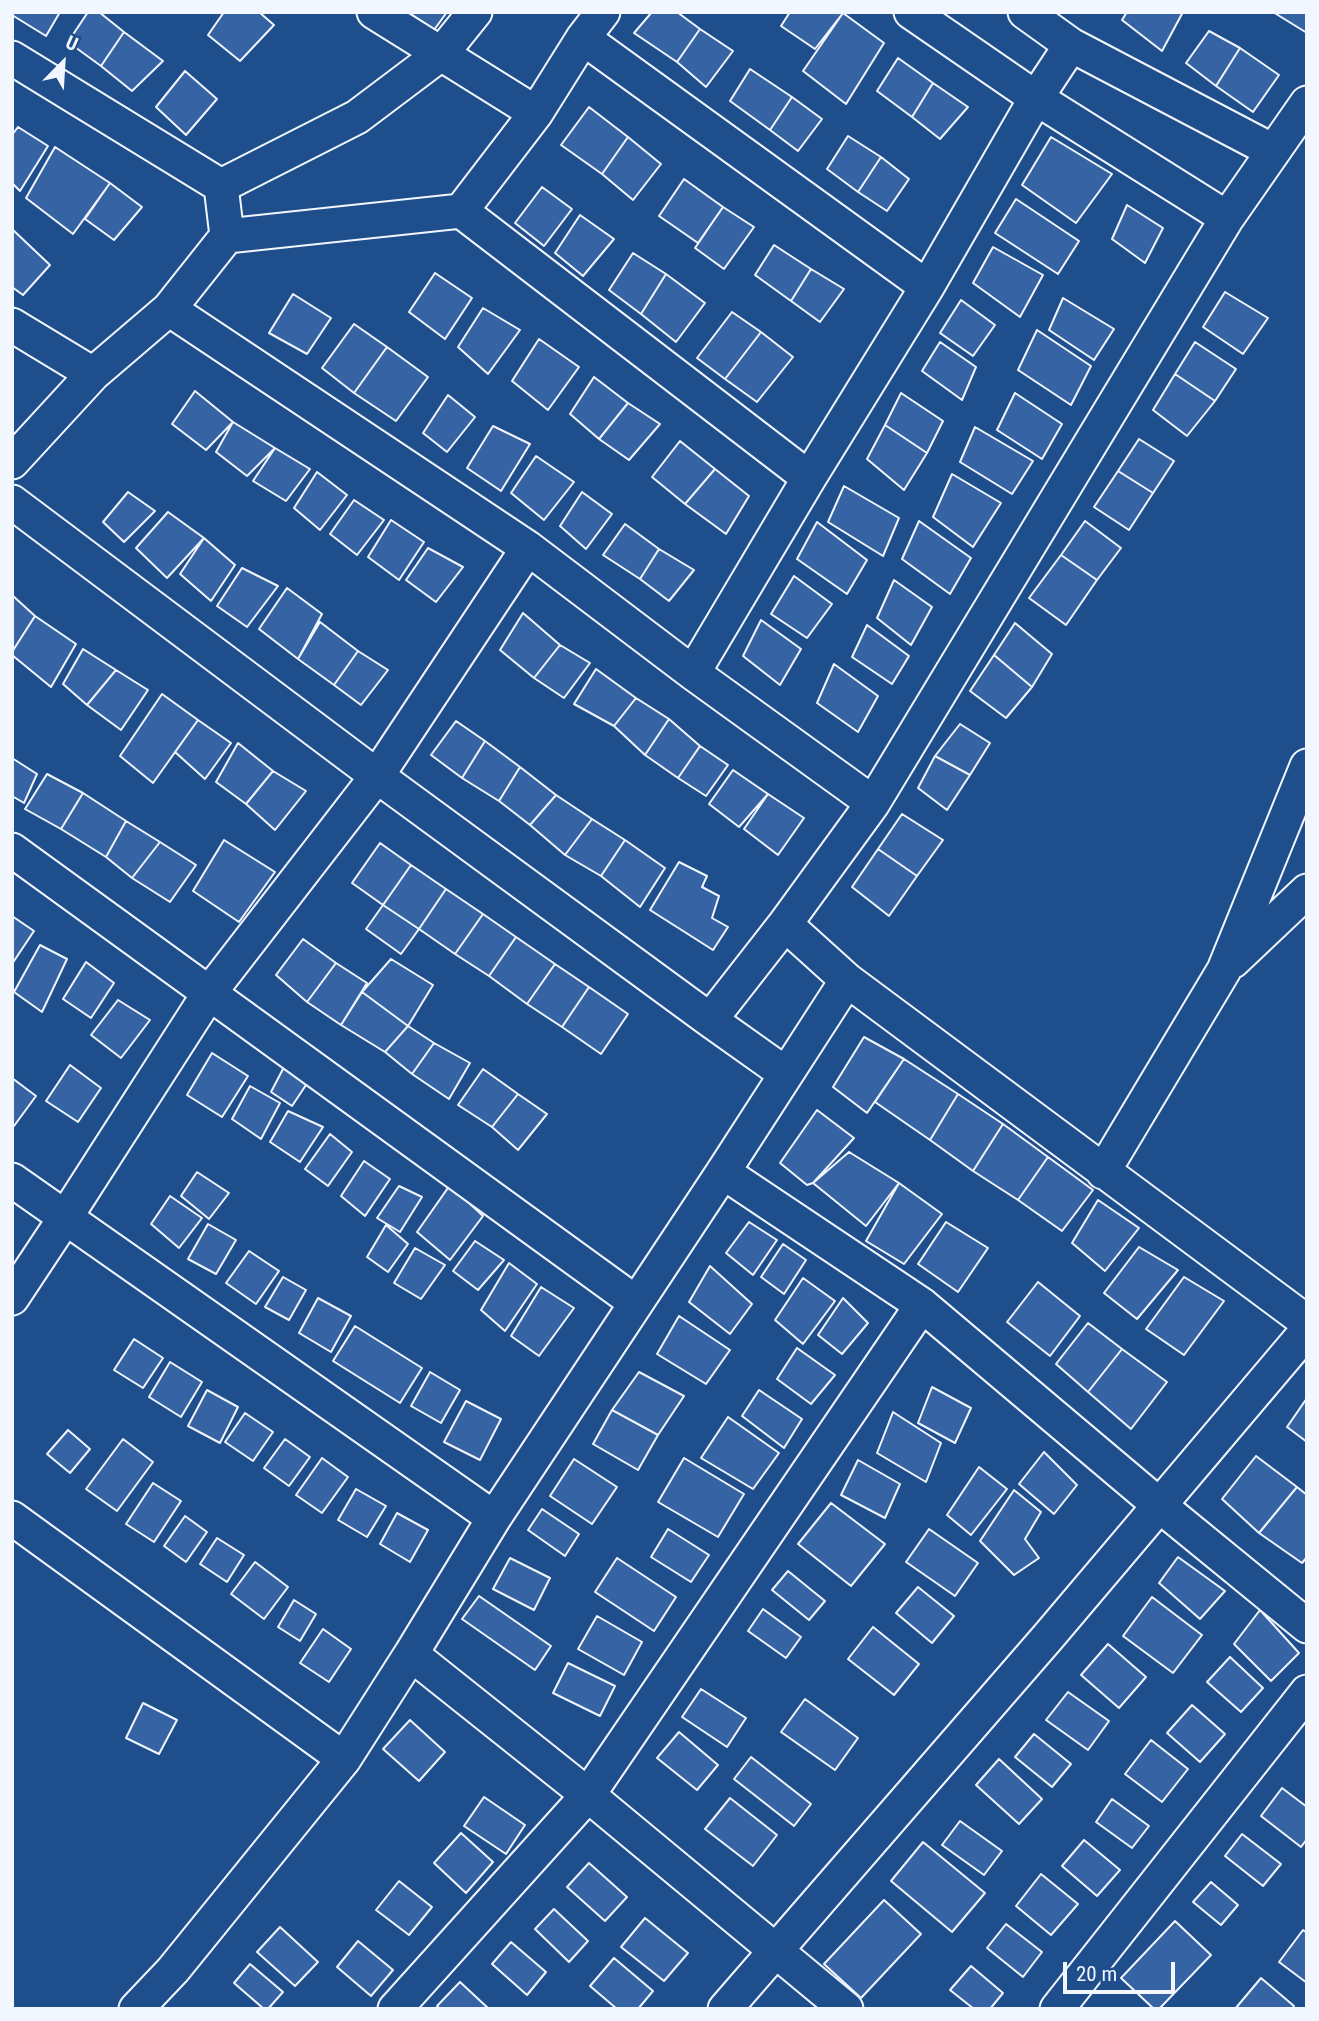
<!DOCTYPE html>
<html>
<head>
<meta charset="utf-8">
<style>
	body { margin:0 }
	#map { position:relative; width:1319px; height:2021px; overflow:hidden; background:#1f4e8c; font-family:"Roboto Condensed",sans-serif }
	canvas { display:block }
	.frame { position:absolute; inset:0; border:14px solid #f2f6ff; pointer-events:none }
	.north { position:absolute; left:28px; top:28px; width:70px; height:70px; -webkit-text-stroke:5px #1f4e8c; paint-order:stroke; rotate:24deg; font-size:19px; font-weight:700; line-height:28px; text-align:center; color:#f2f6ff }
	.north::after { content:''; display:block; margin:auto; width:24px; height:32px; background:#f2f6ff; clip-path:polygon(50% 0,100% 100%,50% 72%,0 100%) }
	.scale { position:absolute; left:1063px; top:1962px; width:112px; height:32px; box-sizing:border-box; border:4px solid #f2f6ff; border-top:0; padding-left:9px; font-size:21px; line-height:24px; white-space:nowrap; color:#f2f6ff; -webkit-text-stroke:5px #1f4e8c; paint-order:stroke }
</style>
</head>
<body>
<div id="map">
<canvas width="1319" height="2021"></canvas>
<div class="frame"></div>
<div class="north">U</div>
<div class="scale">20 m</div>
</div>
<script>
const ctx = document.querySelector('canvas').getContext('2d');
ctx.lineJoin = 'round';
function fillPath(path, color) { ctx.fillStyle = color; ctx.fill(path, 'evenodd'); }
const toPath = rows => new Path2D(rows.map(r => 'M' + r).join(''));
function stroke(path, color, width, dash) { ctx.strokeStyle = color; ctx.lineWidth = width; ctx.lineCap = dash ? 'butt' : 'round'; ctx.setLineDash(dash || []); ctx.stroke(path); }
const building = toPath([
	[12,12,60,12,46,36,12,15,12,12],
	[88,12,99,12,124,32,101,66,68,42,88,12],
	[224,12,259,12,274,25,240,61,208,35,224,12],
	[408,12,447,12,434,30,408,12],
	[652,12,677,12,700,29,677,62,634,33,652,12],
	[790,12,841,12,843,13,815,49,781,26,790,12],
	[1127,12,1183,12,1162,51,1122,20,1127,12],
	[1273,12,1307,12,1307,33,1273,12],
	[843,13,884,43,846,104,803,71,843,13],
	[700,29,733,51,706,87,677,62,700,29],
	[1209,31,1240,48,1216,86,1186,63,1209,31],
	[124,32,163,61,132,91,101,66,124,32],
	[1240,48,1279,75,1253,112,1216,86,1240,48],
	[898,58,933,83,912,117,877,91,898,58],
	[750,69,792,97,770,130,730,101,750,69],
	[185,71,217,99,186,135,156,107,185,71],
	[933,83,968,107,940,139,912,117,933,83],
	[792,97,822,119,798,151,770,130,792,97],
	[589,107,628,137,602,174,561,145,589,107],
	[18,127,48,146,20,191,12,183,12,135,18,127],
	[848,136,881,157,858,192,827,169,848,136],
	[628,137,661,164,633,200,602,174,628,137],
	[1051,137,1112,174,1076,223,1022,185,1051,137],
	[55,147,110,183,73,234,26,198,55,147],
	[881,157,909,179,887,211,858,192,881,157],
	[684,179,723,207,698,243,659,216,684,179],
	[110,183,142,207,114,240,85,219,110,183],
	[542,187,572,209,544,246,515,223,542,187],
	[1016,199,1079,241,1058,274,995,233,1016,199],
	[1127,205,1163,228,1145,263,1112,239,1127,205],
	[723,207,754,227,724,269,695,248,723,207],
	[580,215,614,239,583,276,555,253,580,215],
	[12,229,50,265,23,295,12,287,12,229],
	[774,245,811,269,791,301,755,275,774,245],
	[993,247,1043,275,1020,317,973,283,993,247],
	[633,253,666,274,641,314,609,290,633,253],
	[811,269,844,289,820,322,791,301,811,269],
	[435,273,472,298,445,339,409,312,435,273],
	[666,274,705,303,676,342,641,314,666,274],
	[1225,292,1268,318,1243,354,1203,327,1225,292],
	[293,294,331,318,307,354,269,333,293,294],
	[1063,298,1114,329,1094,360,1049,330,1063,298],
	[961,300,995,325,973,356,940,333,961,300],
	[483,308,520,330,488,374,458,347,483,308],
	[732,312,761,332,725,379,697,358,732,312],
	[354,324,387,347,354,393,322,368,354,324],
	[1037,330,1091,366,1071,405,1018,370,1037,330],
	[761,332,793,357,757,402,725,379,761,332],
	[539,339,579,367,548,410,512,381,539,339],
	[940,342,976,367,962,400,922,371,940,342],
	[1195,342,1236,369,1215,401,1175,374,1195,342],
	[387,347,428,377,396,421,354,393,387,347],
	[1175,374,1215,401,1187,436,1153,410,1175,374],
	[594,377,628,403,599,439,570,414,594,377],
	[195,391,233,422,206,450,172,424,195,391],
	[901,393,943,421,927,453,885,425,901,393],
	[1015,393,1062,424,1042,459,997,430,1015,393],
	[448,395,475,417,447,452,423,433,448,395],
	[628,403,660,424,629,460,599,439,628,403],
	[233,422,275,448,247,476,216,452,233,422],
	[885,425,927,453,904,490,867,459,885,425],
	[493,426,530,444,501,491,467,468,493,426],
	[975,427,1033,461,1012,494,960,462,975,427],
	[1139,439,1174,461,1153,493,1118,471,1139,439],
	[680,441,715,469,685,504,652,477,680,441],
	[275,448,310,469,286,501,253,481,275,448],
	[536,456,574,482,544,520,511,493,536,456],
	[715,469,749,496,726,534,685,504,715,469],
	[1118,471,1153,493,1129,530,1094,507,1118,471],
	[317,472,347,495,320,530,294,508,317,472],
	[952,474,1001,503,973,547,933,517,952,474],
	[844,486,899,518,883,556,828,522,844,486],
	[128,492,155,511,124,542,103,522,128,492],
	[582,492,612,514,586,549,560,526,582,492],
	[354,500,384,520,357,555,330,534,354,500],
	[168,512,204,538,167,578,136,548,168,512],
	[391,520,424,542,399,580,368,557,391,520],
	[919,521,971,558,950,594,902,559,919,521],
	[1085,521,1121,548,1097,580,1061,555,1085,521],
	[817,522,867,560,847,594,797,559,817,522],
	[625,524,659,549,640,579,603,555,625,524],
	[204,538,235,565,211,601,180,574,204,538],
	[428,548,463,567,436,602,406,580,428,548],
	[659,549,694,570,669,601,640,579,659,549],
	[1061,555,1097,580,1066,625,1029,598,1061,555],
	[242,568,278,586,247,627,217,606,242,568],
	[794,576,832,604,807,638,771,614,794,576],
	[894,580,932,607,911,645,877,618,894,580],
	[287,588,322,614,298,659,259,629,287,588],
	[12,595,35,616,12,652,12,595],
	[523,613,560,645,534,678,500,650,523,613],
	[35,616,76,644,51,687,12,655,12,652,35,616],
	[761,620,801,649,780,685,743,656,761,620],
	[320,622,358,651,334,685,298,659,320,622],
	[1015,623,1052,654,1032,687,994,655,1015,623],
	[867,625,909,656,892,684,852,657,867,625],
	[560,645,590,663,564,698,534,678,560,645],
	[83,649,116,670,87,705,63,684,83,649],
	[358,651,388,670,361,705,334,685,358,651],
	[994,655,1032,687,1006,718,970,691,994,655],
	[834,664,878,696,858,732,817,703,834,664],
	[596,669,636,698,614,726,574,704,596,669],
	[116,670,148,690,121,730,87,705,116,670],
	[162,694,198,720,153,783,120,756,162,694],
	[636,698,669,719,645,755,614,726,636,698],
	[669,719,700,746,678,778,645,755,669,719],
	[198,720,231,743,205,779,175,752,198,720],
	[456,721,485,741,462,778,431,755,456,721],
	[960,724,990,743,970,775,935,756,960,724],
	[485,741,520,767,499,801,462,778,485,741],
	[238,743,273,771,246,804,216,782,238,743],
	[700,746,728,765,706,796,678,778,700,746],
	[935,756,970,775,947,810,918,788,935,756],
	[12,758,37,774,24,803,12,796,12,758],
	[520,767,556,795,530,825,499,801,520,767],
	[733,770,768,794,739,827,709,804,733,770],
	[273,771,306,791,275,830,246,804,273,771],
	[47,774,83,793,61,829,25,809,47,774],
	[83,793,126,821,106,857,61,829,83,793],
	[768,794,804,818,778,855,744,829,768,794],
	[556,795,592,819,565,855,530,825,556,795],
	[902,814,943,840,917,876,878,849,902,814],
	[592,819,625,840,601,876,565,855,592,819],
	[126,821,160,842,132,878,106,857,126,821],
	[224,840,275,872,239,922,193,891,224,840],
	[625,840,665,868,640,907,601,876,625,840],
	[160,842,196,865,170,902,132,878,160,842],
	[380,843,411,865,383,905,352,883,380,843],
	[878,849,917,876,889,916,852,887,878,849],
	[679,862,707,876,702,887,719,896,712,918,728,927,713,950,650,910,679,862],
	[411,865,446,889,419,929,383,905,411,865],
	[446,889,483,914,455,954,419,929,446,889],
	[383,905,419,929,401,954,366,929,383,905],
	[483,914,516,937,489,976,455,954,483,914],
	[12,916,34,931,12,964,12,916],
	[516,937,555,964,527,1004,489,976,516,937],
	[303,939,336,963,307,1002,276,975,303,939],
	[40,945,67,959,42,1012,14,992,40,945],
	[391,959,433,985,408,1026,362,992,391,959],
	[86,962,114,983,91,1018,63,999,86,962],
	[336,963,367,983,341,1025,307,1002,336,963],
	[555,964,589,987,562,1027,527,1004,555,964],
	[589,987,628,1014,601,1054,562,1027,589,987],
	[362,992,408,1026,385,1052,341,1025,362,992],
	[118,1000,150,1020,121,1058,91,1035,118,1000],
	[408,1026,434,1043,412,1074,385,1052,408,1026],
	[864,1037,904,1059,867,1113,833,1087,864,1037],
	[434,1043,470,1063,449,1099,412,1074,434,1043],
	[212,1053,248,1076,222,1117,187,1095,212,1053],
	[904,1059,958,1094,930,1140,875,1102,904,1059],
	[70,1065,101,1088,78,1122,46,1101,70,1065],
	[284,1067,308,1082,292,1106,271,1092,284,1067],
	[483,1069,518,1094,492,1127,458,1105,483,1069],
	[12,1078,36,1096,14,1126,12,1125,12,1078],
	[250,1086,280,1103,261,1139,232,1119,250,1086],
	[518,1094,547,1114,518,1150,492,1127,518,1094],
	[958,1094,1003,1124,973,1171,930,1140,958,1094],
	[817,1110,854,1138,813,1183,807,1185,780,1163,817,1110],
	[288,1111,323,1127,300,1162,270,1142,288,1111],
	[1003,1124,1048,1157,1018,1200,973,1171,1003,1124],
	[330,1134,352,1152,328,1186,305,1169,330,1134],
	[849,1152,899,1183,866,1226,813,1183,849,1152],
	[1048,1157,1093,1190,1062,1231,1018,1200,1048,1157],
	[364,1161,390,1179,365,1216,341,1196,364,1161],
	[197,1172,229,1193,209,1219,181,1196,197,1172],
	[899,1183,942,1214,904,1264,866,1241,899,1183],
	[450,1185,483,1216,450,1260,417,1232,450,1185],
	[399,1186,422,1197,400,1232,377,1218,399,1186],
	[170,1196,202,1218,179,1248,151,1224,170,1196],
	[1098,1200,1139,1228,1105,1271,1072,1243,1098,1200],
	[749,1222,777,1240,753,1275,726,1253,749,1222],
	[946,1222,988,1248,958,1292,918,1264,946,1222],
	[208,1224,236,1240,216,1274,188,1259,208,1224],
	[386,1225,408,1244,388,1272,367,1257,386,1225],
	[475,1241,504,1260,478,1290,453,1271,475,1241],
	[783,1244,806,1260,784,1294,761,1277,783,1244],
	[1139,1247,1178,1270,1137,1319,1104,1293,1139,1247],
	[415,1248,445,1265,421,1299,394,1283,415,1248],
	[249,1251,279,1271,256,1304,226,1283,249,1251],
	[509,1263,537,1284,505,1331,481,1310,509,1263],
	[710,1266,752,1304,730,1334,689,1302,710,1266],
	[283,1277,306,1290,289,1320,265,1307,283,1277],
	[1184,1277,1224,1301,1184,1355,1146,1329,1184,1277],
	[803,1278,835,1301,803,1344,775,1320,803,1278],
	[1038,1282,1080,1316,1050,1356,1007,1322,1038,1282],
	[541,1287,574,1308,539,1356,511,1336,541,1287],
	[318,1298,351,1316,331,1352,299,1333,318,1298],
	[843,1298,868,1323,842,1354,818,1335,843,1298],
	[679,1316,730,1350,706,1384,657,1354,679,1316],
	[1088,1323,1122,1349,1088,1392,1056,1364,1088,1323],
	[355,1326,422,1368,400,1403,333,1361,355,1326],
	[134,1339,163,1358,143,1388,114,1370,134,1339],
	[797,1348,835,1375,811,1404,777,1379,797,1348],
	[1122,1349,1167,1382,1131,1429,1088,1392,1122,1349],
	[170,1362,202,1382,181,1417,149,1397,170,1362],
	[430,1372,460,1390,441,1423,411,1406,430,1372],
	[639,1372,684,1396,658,1435,612,1410,639,1372],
	[932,1387,971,1408,955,1443,918,1423,932,1387],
	[207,1390,238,1407,220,1443,188,1426,207,1390],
	[759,1390,802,1419,784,1448,742,1416,759,1390],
	[1307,1398,1307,1442,1287,1427,1307,1398],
	[466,1401,501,1419,480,1460,444,1442,466,1401],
	[612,1410,658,1435,638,1470,593,1444,612,1410],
	[893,1412,941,1443,926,1482,877,1453,893,1412],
	[245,1413,273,1432,253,1461,225,1442,245,1413],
	[728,1417,779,1453,753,1489,701,1458,728,1417],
	[68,1430,90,1449,70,1473,47,1454,68,1430],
	[123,1439,153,1462,117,1511,86,1489,123,1439],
	[285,1439,310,1457,289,1486,264,1468,285,1439],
	[1044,1452,1077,1485,1054,1514,1019,1484,1044,1452],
	[1256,1456,1297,1487,1259,1533,1222,1499,1256,1456],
	[322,1458,348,1477,322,1513,296,1495,322,1458],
	[684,1458,744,1494,718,1537,658,1502,684,1458],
	[574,1459,617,1487,592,1524,550,1496,574,1459],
	[858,1460,900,1484,885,1518,841,1495,858,1460],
	[979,1467,1007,1489,971,1535,947,1515,979,1467],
	[153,1483,181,1501,154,1542,126,1524,153,1483],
	[1297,1487,1307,1495,1307,1557,1302,1563,1259,1533,1297,1487],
	[356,1489,386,1506,367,1537,338,1520,356,1489],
	[1014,1490,1041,1512,1025,1539,1039,1558,1014,1575,980,1541,1014,1490],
	[831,1503,885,1544,851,1586,798,1544,831,1503],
	[542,1509,579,1534,565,1556,528,1530,542,1509],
	[397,1513,428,1530,410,1562,380,1544,397,1513],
	[185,1516,207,1532,186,1562,164,1546,185,1516],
	[668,1529,709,1555,691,1582,651,1557,668,1529],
	[929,1529,978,1563,955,1596,906,1562,929,1529],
	[217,1538,244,1555,227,1582,200,1564,217,1538],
	[1178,1557,1225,1591,1200,1619,1159,1583,1178,1557],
	[510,1558,550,1578,534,1610,493,1589,510,1558],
	[617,1558,676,1597,654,1631,595,1592,617,1558],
	[255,1562,288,1587,264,1619,231,1594,255,1562],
	[788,1571,825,1601,809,1620,772,1590,788,1571],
	[918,1587,954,1616,932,1643,896,1613,918,1587],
	[479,1596,551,1646,535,1670,462,1619,479,1596],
	[1152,1597,1202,1635,1173,1673,1123,1636,1152,1597],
	[294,1600,316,1614,300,1641,278,1627,294,1600],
	[763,1609,801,1637,786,1658,748,1631,763,1609],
	[1260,1610,1299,1653,1271,1681,1234,1644,1260,1610],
	[597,1616,642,1642,624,1675,578,1649,597,1616],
	[873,1627,919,1664,894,1695,848,1659,873,1627],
	[323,1629,351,1649,329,1682,300,1663,323,1629],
	[1108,1644,1146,1677,1119,1708,1081,1675,1108,1644],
	[1230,1657,1263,1688,1241,1712,1207,1682,1230,1657],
	[568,1663,615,1686,600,1716,553,1693,568,1663],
	[701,1689,746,1718,727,1747,682,1717,701,1689],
	[1068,1692,1109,1721,1088,1750,1046,1720,1068,1692],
	[805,1699,858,1738,835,1770,781,1732,805,1699],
	[143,1703,177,1720,159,1754,126,1738,143,1703],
	[1192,1705,1225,1734,1200,1762,1167,1733,1192,1705],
	[410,1720,445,1752,419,1781,383,1749,410,1720],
	[679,1732,718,1765,697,1790,657,1758,679,1732],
	[1034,1734,1071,1764,1052,1787,1015,1757,1034,1734],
	[1151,1740,1188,1769,1162,1802,1125,1774,1151,1740],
	[751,1757,811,1804,794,1826,734,1779,751,1757],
	[999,1759,1042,1799,1019,1824,976,1785,999,1759],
	[1282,1788,1307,1807,1307,1839,1301,1847,1261,1816,1282,1788],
	[484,1797,525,1825,506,1854,464,1826,484,1797],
	[730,1798,777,1835,753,1866,705,1829,730,1798],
	[1112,1799,1149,1826,1132,1848,1096,1822,1112,1799],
	[960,1821,1002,1851,984,1875,942,1845,960,1821],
	[461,1833,493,1862,466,1893,434,1863,461,1833],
	[1242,1834,1281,1864,1263,1886,1225,1856,1242,1834],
	[1084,1840,1120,1870,1097,1896,1062,1866,1084,1840],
	[923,1842,985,1893,952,1932,891,1881,923,1842],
	[589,1863,627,1897,605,1921,567,1887,589,1863],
	[1041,1874,1078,1904,1051,1935,1016,1906,1041,1874],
	[399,1881,432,1907,409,1935,376,1910,399,1881],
	[1211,1882,1238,1905,1221,1925,1193,1902,1211,1882],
	[884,1900,921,1934,861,1998,824,1964,884,1900],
	[554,1909,588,1941,569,1962,535,1929,554,1909],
	[645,1918,688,1953,664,1981,621,1947,645,1918],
	[1175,1921,1211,1955,1159,2009,1154,2009,1121,1978,1175,1921],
	[1006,1924,1042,1952,1023,1977,987,1948,1006,1924],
	[280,1927,318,1962,295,1986,257,1952,280,1927],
	[1303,1930,1307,1933,1307,1983,1279,1962,1303,1930],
	[358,1941,393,1970,371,1996,337,1967,358,1941],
	[511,1942,546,1972,527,1995,492,1964,511,1942],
	[614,1958,653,1991,638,2009,617,2009,590,1986,614,1958],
	[250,1964,283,1992,268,2009,264,2009,234,1983,250,1964],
	[971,1966,1003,1993,990,2009,974,2009,950,1990,971,1966],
	[1261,1978,1294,2006,1292,2009,1235,2009,1261,1978],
	[460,1982,489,2009,440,2009,437,2006,460,1982]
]);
fillPath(building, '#3563a3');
stroke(building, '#f2f6ff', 2);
const street = toPath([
	[374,12,536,113],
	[911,12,1036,98,1227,218],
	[1025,12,1071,45,1273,151],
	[583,38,927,287],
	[12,58,221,186],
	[461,211,536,113,583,38,603,12],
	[227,236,221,186,357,117,442,53,475,12],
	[169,309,528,548,693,673,873,803],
	[12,325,93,374],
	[12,462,93,374,169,309,227,236,461,211,809,478],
	[12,502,377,776,710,1020,786,1074],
	[693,673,809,478,927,287,1036,98,1071,45],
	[12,850,635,1302],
	[1233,961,1307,891],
	[847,980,785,924,873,803,1227,218,1307,103],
	[710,1020,785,924],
	[723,1172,922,1305,1159,1505,1307,1626],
	[1103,1172,1224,970,1307,766],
	[12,1180,494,1518],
	[12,1298,65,1218,210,992,377,776,528,548],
	[12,1518,344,1759],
	[136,2009,173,1970,344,1759,411,1654],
	[395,2009,588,1795,922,1305],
	[725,2009,1048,1637,1307,1331],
	[846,2009,588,1795,411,1654,494,1518,723,1172,847,980,1307,1322],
	[1057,2009,1307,1692]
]);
stroke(street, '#f2f6ff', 37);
stroke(street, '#1f4e8c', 33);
</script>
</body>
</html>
